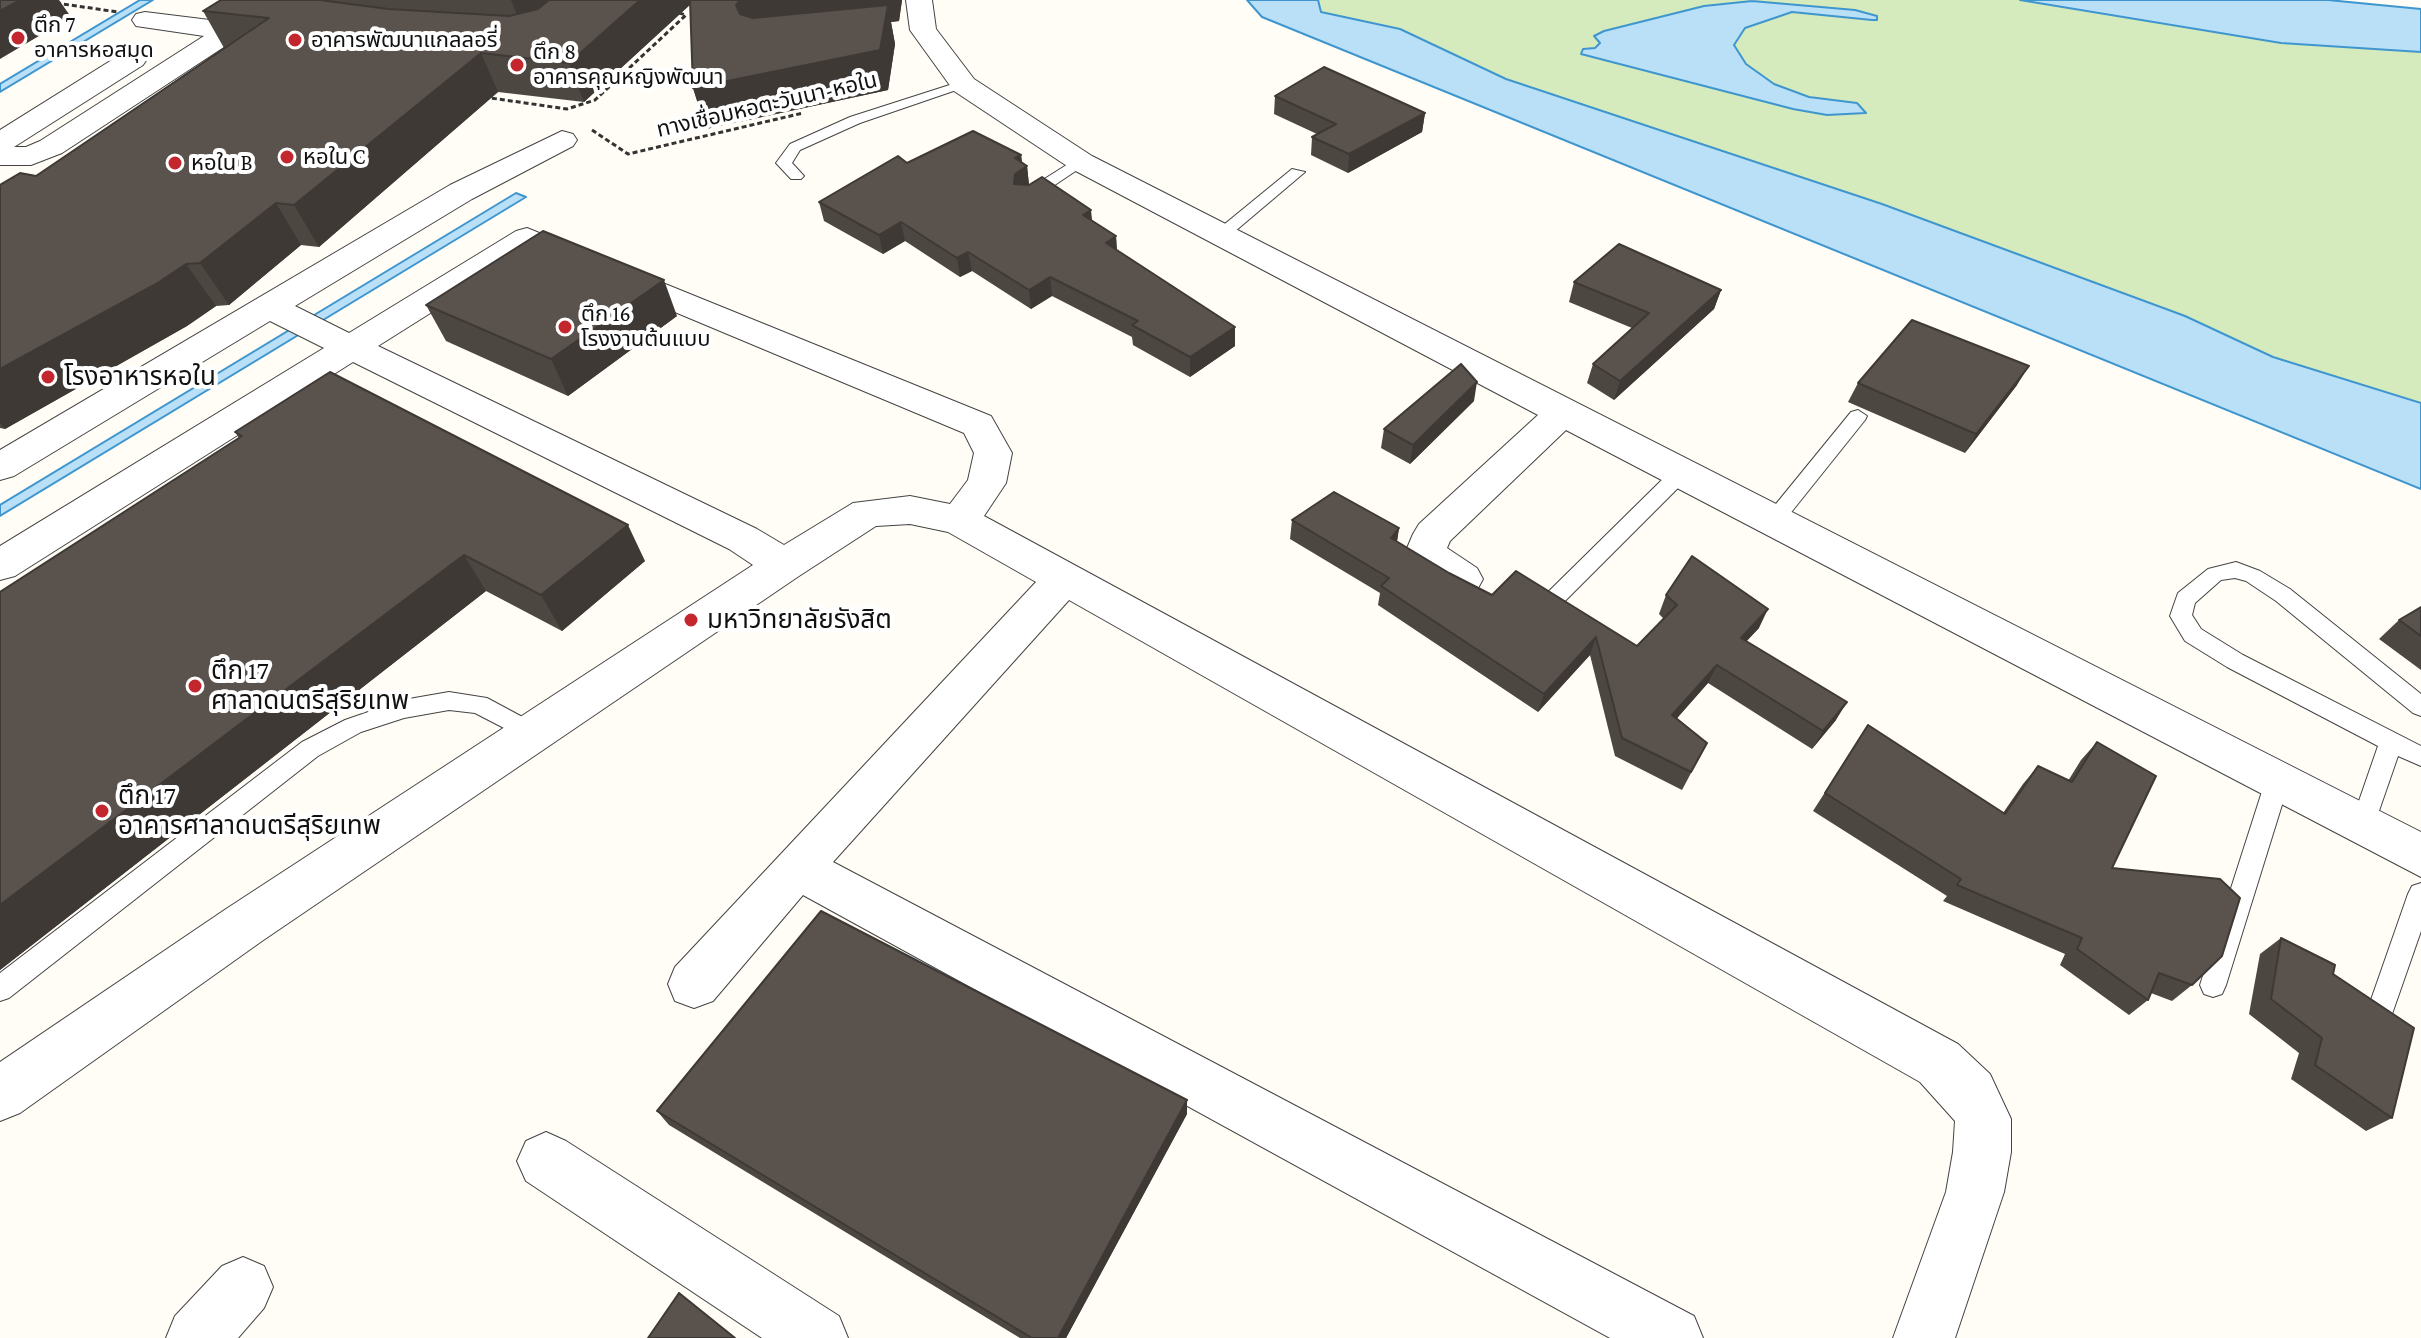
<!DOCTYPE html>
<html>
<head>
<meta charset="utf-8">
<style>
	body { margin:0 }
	canvas { display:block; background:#fffdf5 }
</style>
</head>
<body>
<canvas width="2421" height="1338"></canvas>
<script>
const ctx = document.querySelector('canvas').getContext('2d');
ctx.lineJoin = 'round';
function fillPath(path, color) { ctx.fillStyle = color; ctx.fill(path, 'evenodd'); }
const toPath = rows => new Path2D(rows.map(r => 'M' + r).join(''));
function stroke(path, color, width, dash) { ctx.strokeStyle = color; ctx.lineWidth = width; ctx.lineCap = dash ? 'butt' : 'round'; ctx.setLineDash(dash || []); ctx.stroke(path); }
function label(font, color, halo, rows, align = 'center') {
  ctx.font = font + ' "Crimson Pro","Noto Sans Thai",serif'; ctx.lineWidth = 8; ctx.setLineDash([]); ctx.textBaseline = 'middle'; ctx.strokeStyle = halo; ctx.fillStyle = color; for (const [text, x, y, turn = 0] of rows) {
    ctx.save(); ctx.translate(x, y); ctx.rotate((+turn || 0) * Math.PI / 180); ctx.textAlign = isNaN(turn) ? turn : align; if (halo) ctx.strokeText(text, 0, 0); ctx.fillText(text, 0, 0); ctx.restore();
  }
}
fillPath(toPath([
	[1318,0,2020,0,2281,43,2421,52,2421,403,2272,357,2185,316,1882,204,1506,79,1400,29,1321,12]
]), '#d5ebbd');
const water = toPath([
	[140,0,153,0,0,92,0,84,140,0],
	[1247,0,1318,0,1321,12,1400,29,1506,79,1882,204,2185,316,2273,357,2421,403,2421,489,1262,17,1247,0],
	[2020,0,2328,0,2421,9,2421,52,2281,43,2020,0],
	[1752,1,1855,10,1877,16,1877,20,1872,20,1792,12,1745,28,1734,45,1746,64,1774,84,1809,97,1857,103,1866,113,1827,115,1793,109,1581,54,1583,49,1595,48,1600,43,1594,36,1604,31,1704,6,1752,1],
	[516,193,526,197,0,516,0,505,516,193]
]);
fillPath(water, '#b9e0f7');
stroke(water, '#3f96cf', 2);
const lane = toPath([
	[959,82,971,85,860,123,800,150,792,163,804,176,801,179,791,179,776,163,790,144,850,117,959,82],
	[1076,159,1089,162,1031,201,1019,201,1019,195,1076,159],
	[1292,169,1305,172,1227,238,1215,238,1215,232,1292,169],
	[1858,410,1867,416,1865,420,1781,525,1767,525,1764,520,1767,515,1851,412,1858,410],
	[1682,465,1689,467,1692,472,1689,477,1557,609,1543,609,1539,603,1543,597,1675,467,1682,465],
	[2236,562,2260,571,2290,589,2421,694,2421,716,2413,713,2276,601,2246,581,2235,578,2221,580,2195,603,2192,615,2201,629,2243,655,2421,746,2421,766,2398,756,2372,831,2363,834,2354,831,2351,824,2378,746,2227,667,2185,641,2170,616,2178,593,2208,569,2236,562],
	[449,692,487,698,541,727,544,734,541,741,533,743,475,713,449,710,404,718,361,732,318,756,9,998,0,1001,0,973,302,742,345,720,403,700,449,692],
	[2278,769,2286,772,2290,779,2226,985,2222,994,2213,997,2204,994,2200,985,2266,779,2270,772,2278,769],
	[2421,883,2421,931,2391,1017,2387,1026,2378,1030,2369,1026,2365,1017,2408,894,2412,886,2421,883]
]);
const street = toPath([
	[906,0,932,0,936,29,974,79,1092,156,2421,832,2421,877,1566,430,1450,541,1447,548,1477,568,1483,579,1477,590,1462,594,1447,590,1411,563,1405,553,1413,534,1419,524,1538,415,1070,168,954,91,910,30,906,0],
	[254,9,279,12,283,18,279,24,259,25,239,37,62,153,31,165,0,165,0,130,123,53,143,53,147,59,143,65,14,147,26,147,40,141,204,36,136,26,132,20,136,14,145,12,226,22,254,9],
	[562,131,573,134,577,140,573,146,472,199,295,306,349,333,516,231,527,228,991,416,1012,453,1006,483,984,516,1958,1044,1990,1074,2011,1119,2011,1152,2004,1192,1955,1338,1893,1338,1946,1192,1953,1152,1955,1121,1920,1082,1069,600,833,862,1694,1316,1703,1338,1610,1338,803,895,713,1001,694,1008,675,1001,668,984,675,967,1036,582,948,532,910,524,876,526,799,576,262,941,20,1113,0,1121,0,1062,226,909,753,565,729,549,353,362,15,576,0,580,0,546,324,348,270,321,14,476,0,480,0,450,450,185,562,131],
	[529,251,964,433,974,453,968,480,950,504,910,496,853,503,784,545,757,529,378,346,529,251],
	[546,1132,566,1141,839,1316,848,1338,762,1338,526,1181,517,1161,526,1141,546,1132],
	[243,1257,264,1266,273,1287,264,1308,238,1338,166,1338,175,1316,222,1266,243,1257]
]);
stroke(lane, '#444', 2);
stroke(street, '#444', 2);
stroke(toPath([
	[56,3,118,12],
	[484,97,567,109,595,100,686,15,675,12],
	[592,130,628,154,803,113]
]), '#333', 3, [5, 3]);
fillPath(lane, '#fff');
fillPath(street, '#fff');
fillPath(toPath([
	[221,0,902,0,899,21,891,22,895,44,888,90,706,129,693,88,691,4,584,102,498,92,319,247,301,245,229,305,216,306,187,326,5,429,0,428,0,185,36,176,224,48,203,11],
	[1275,96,1425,113,1422,132,1348,173,1311,155,1312,137,1317,134,1274,114],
	[1021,155,1022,163,1027,166,1029,185,1116,236,1117,250,1235,346,1190,377,1133,345,1132,337,1052,296,1031,309,972,271,960,277,905,241,883,254,824,221,819,202,907,163],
	[1574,282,1721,290,1714,309,1614,400,1587,383,1593,364,1632,328,1569,302],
	[426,305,677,316,568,396,446,341],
	[1858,383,2017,385,1965,453,1848,402],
	[1474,401,1410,464,1381,448,1384,429],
	[235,432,645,561,562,631,486,591,0,970,0,592,239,438],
	[1292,520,1399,528,1397,542,1449,573,1492,595,1637,646,1664,619,1659,614,1666,595,1759,628,1746,641,1836,720,1812,749,1708,683,1677,718,1707,743,1682,790,1615,756,1590,655,1538,712,1378,605,1380,593,1290,539],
	[2421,607,2421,670,2379,639,2399,620],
	[1868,725,2003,813,2023,784,2038,766,2068,781,2081,760,2097,742,2112,868,2192,985,2172,1001,2151,993,2148,1000,2129,1015,2060,965,2065,954,1943,901,1947,896,1813,811],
	[2281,938,2333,974,2392,1118,2366,1131,2291,1079,2299,1053,2249,1014,2260,954],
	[657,1111,1187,1114,1066,1338,1020,1338,669,1125]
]), '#4d4742');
fillPath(toPath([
	[20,0,59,0,71,17,0,59,0,11],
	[511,0,572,0,524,33],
	[640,0,695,0,584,102,569,63],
	[740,0,902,0,899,21,891,22,895,44,888,90,706,129,693,88,746,44,736,5],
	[481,53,498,92,319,247,294,205],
	[1425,113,1422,132,1348,173,1349,154],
	[1021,155,1023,169,1027,166,1029,185,1014,184,1015,158],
	[276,203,301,245,229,305,200,263],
	[1091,210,1093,229,1083,215],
	[901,222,905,241,883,254,879,235],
	[1116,236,1117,256,1106,243],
	[968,252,972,271,960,277,957,258],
	[186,264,216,306,187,326,5,429,0,423,0,369],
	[1050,277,1052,296,1031,309,1029,290],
	[664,280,677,316,568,396,551,359],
	[1721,290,1714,309,1614,400,1620,381],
	[1235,327,1235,346,1190,377,1190,357],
	[2029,366,2017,385,1965,453,1976,434],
	[1477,382,1474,401,1410,464,1413,445],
	[628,525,645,561,562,631,541,595],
	[1399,528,1396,547,1391,538],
	[464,555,486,591,0,970,0,905],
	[1768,609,1759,628,1732,657,1741,638],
	[1596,637,1590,655,1538,712,1544,694],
	[1717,665,1708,683,1664,733,1672,715],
	[1847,702,1836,720,1812,749,1823,731],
	[1187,1100,1187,1114,1066,1338,1058,1338]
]), '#3f3936');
const building = toPath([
	[0,0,20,0,0,11,0,0],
	[221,0,320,0,388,9,509,16,538,9,549,0,640,0,569,63,481,53,294,205,276,203,200,263,186,264,156,284,0,369,0,185,20,173,36,176,269,18,203,11,221,0],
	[690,0,740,0,736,5,740,14,753,18,888,5,880,50,693,88,690,0],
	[1324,67,1425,113,1349,154,1312,137,1336,124,1275,96,1324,67],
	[973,131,1021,155,1015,158,1027,166,1015,174,1014,184,1029,185,1042,177,1091,210,1083,215,1116,236,1106,243,1235,327,1190,357,1132,325,1138,321,1050,277,1029,290,968,252,957,258,901,222,879,235,819,202,898,156,907,163,973,131],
	[543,231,664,280,551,359,426,305,543,231],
	[1619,244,1721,290,1620,381,1593,364,1649,313,1574,282,1619,244],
	[1912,320,2029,366,1976,434,1858,383,1912,320],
	[1461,364,1477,382,1413,445,1384,429,1461,364],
	[330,372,628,525,541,595,464,555,0,905,0,592,242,436,235,432,330,372],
	[1334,492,1399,528,1391,538,1449,573,1492,595,1516,571,1637,646,1677,605,1666,595,1692,556,1768,609,1741,638,1847,702,1823,731,1717,665,1672,715,1707,743,1691,772,1622,738,1596,637,1544,694,1381,586,1389,578,1292,520,1334,492],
	[2421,607,2421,636,2399,620,2421,607],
	[1868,725,2005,814,2038,766,2072,782,2097,742,2156,776,2112,868,2220,879,2240,898,2222,956,2192,985,2159,973,2148,1000,2077,949,2082,938,1957,885,1961,879,1825,793,1868,725],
	[821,911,1187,1100,1058,1338,1032,1338,657,1111,821,911],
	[2281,938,2335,965,2333,974,2414,1028,2392,1118,2315,1065,2322,1038,2271,999,2281,938],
	[679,1293,735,1338,648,1338,679,1293]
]);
fillPath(building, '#5a524d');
stroke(building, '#3f3936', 2);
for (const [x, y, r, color] of [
	[18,38,8,"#c4262e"],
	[295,40,8,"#c4262e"],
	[517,65,8,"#c4262e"],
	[287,157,8,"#c4262e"],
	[175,163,8,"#c4262e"],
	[565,327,8,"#c4262e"],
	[48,377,8,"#c4262e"],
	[691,620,8,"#c4262e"],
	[195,686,8,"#c4262e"],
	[102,811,8,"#c4262e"]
]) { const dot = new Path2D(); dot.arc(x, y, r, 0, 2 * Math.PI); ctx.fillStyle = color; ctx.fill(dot); stroke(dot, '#fff', 3); }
label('22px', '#111', '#fff', [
	["ตึก 7",34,25],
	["อาคารหอสมุด",34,50],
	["อาคารพัฒนาแกลลอรี่",311,40],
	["ตึก 8",533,52],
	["อาคารคุณหญิงพัฒนา",533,77],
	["หอใน C",303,157],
	["หอใน B",191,163],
	["ตึก 16",581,314],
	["โรงงานต้นแบบ",581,339]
], 'left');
label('22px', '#111', '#fff', [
	["ทางเชื่อมหอตะวันนา-หอใน",767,105,-13]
]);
label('26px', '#111', '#fff', [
	["โรงอาหารหอใน",64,377],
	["มหาวิทยาลัยรังสิต",707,620],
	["ตึก 17",211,671],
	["ศาลาดนตรีสุริยเทพ",211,701],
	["ตึก 17",118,796],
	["อาคารศาลาดนตรีสุริยเทพ",118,826]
], 'left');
</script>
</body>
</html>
